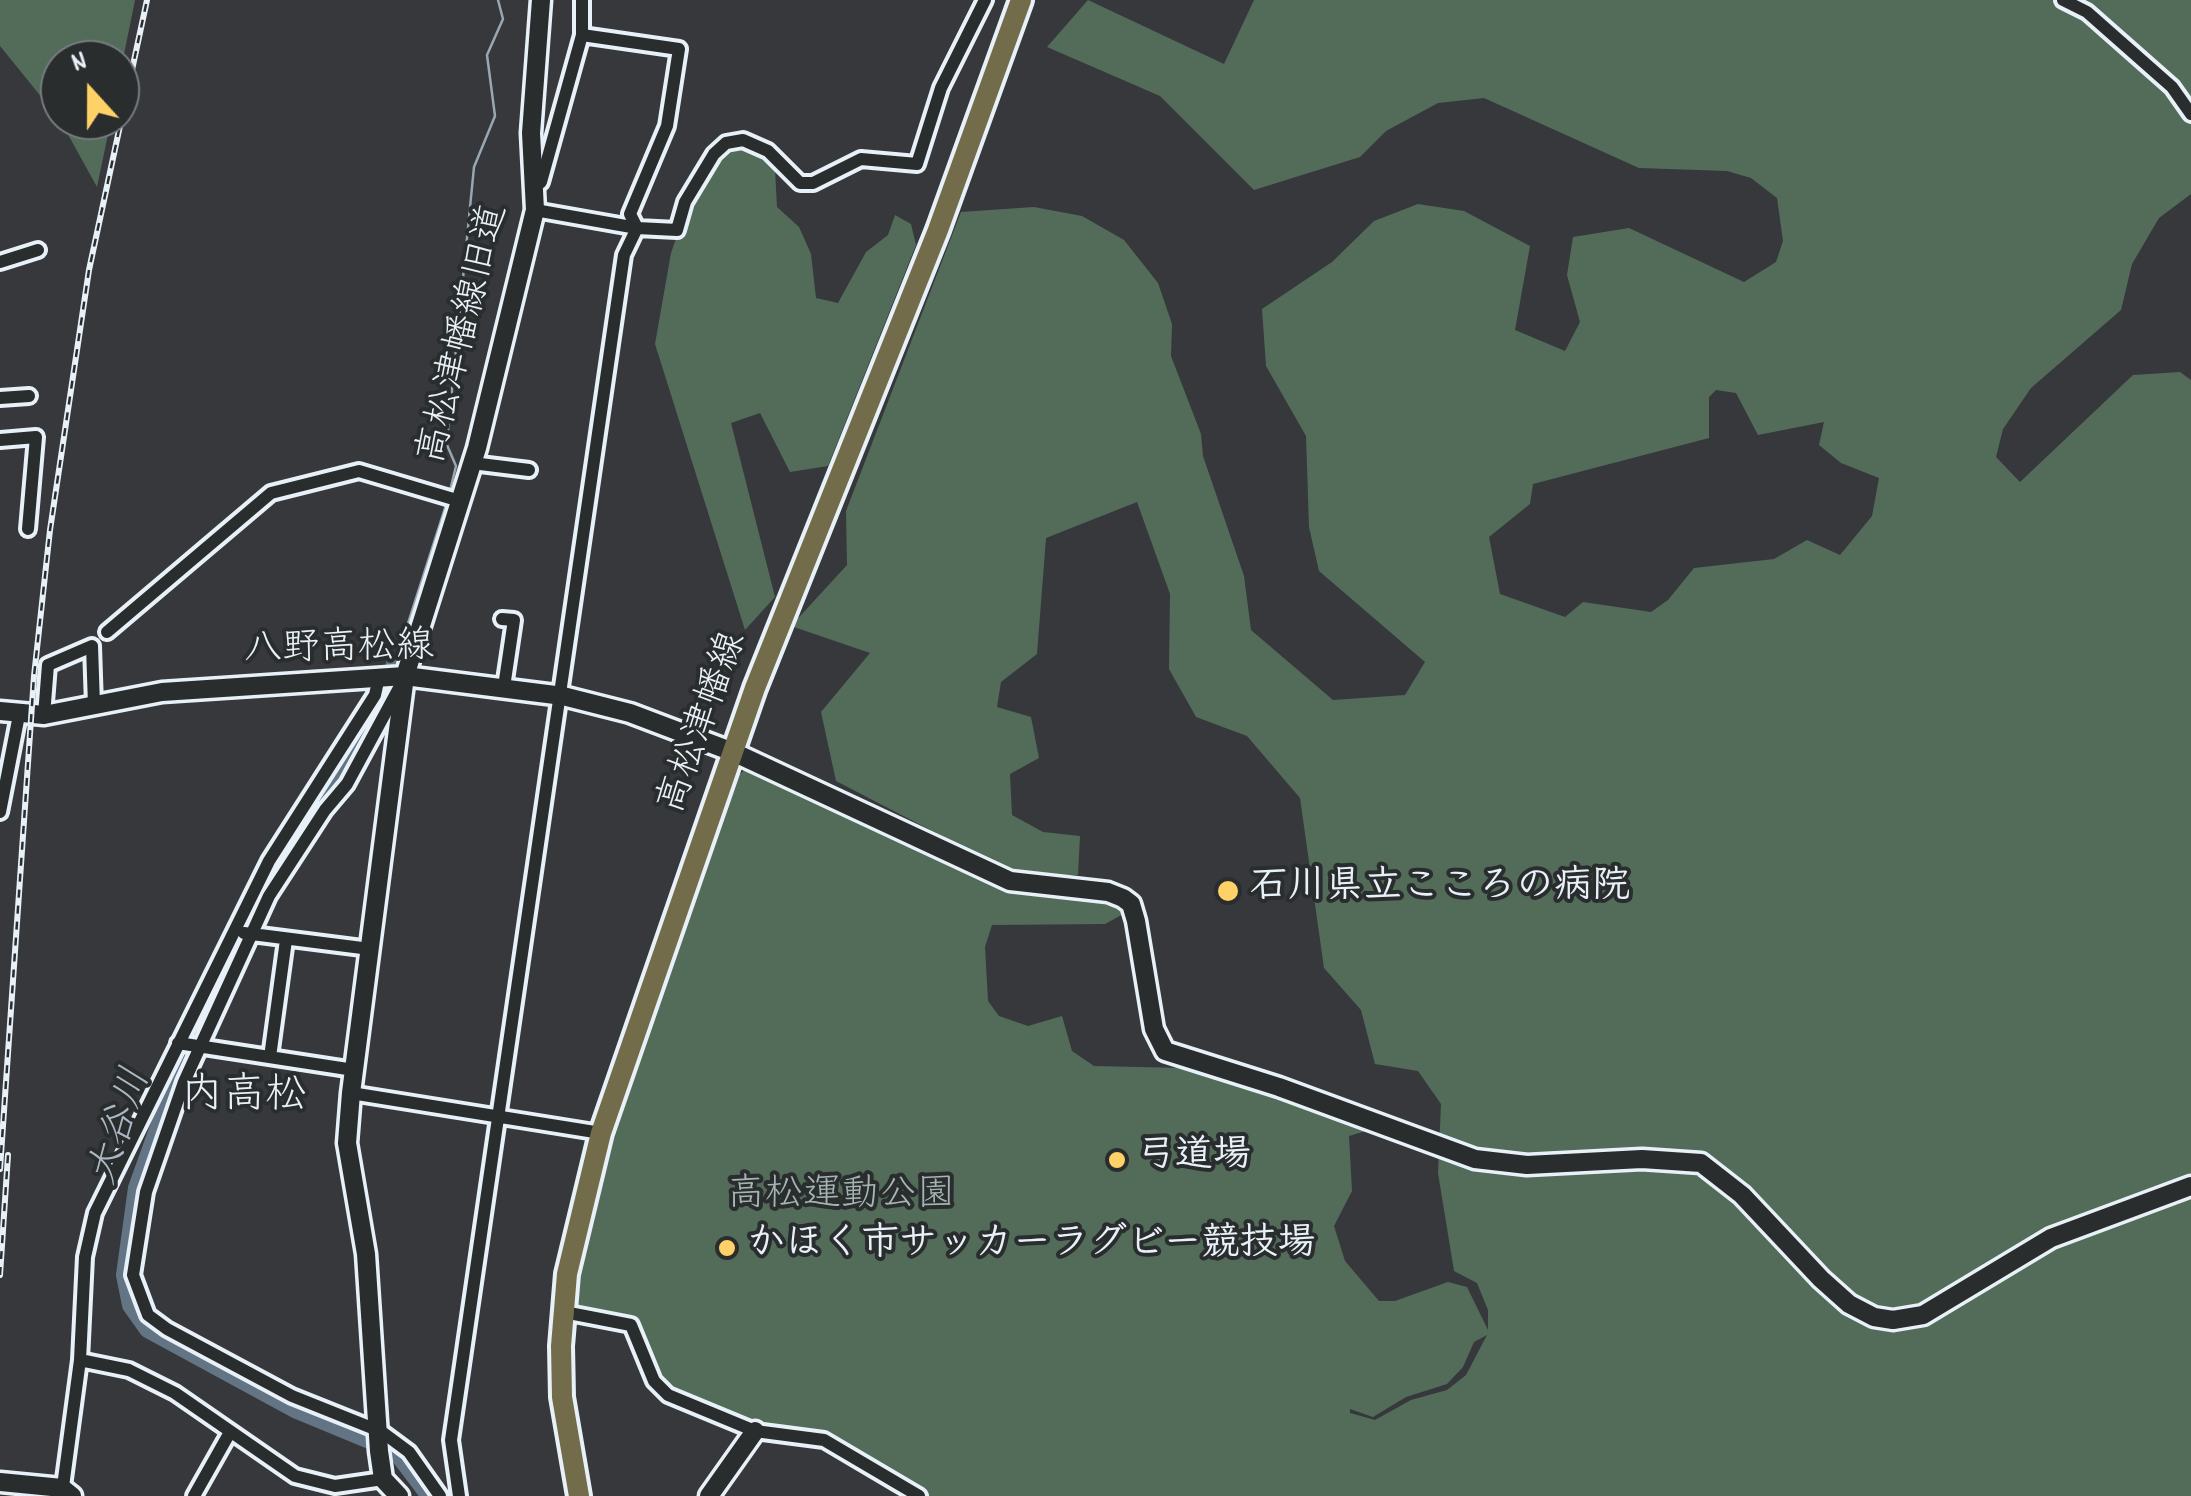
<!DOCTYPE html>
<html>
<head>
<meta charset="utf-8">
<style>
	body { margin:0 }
	#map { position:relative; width:2191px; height:1496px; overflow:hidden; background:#36383c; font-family:Dekko,sans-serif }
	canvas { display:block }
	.north { position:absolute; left:40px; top:40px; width:100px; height:100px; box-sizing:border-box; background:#2a2d2e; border:2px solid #767b7f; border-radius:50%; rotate:339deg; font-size:28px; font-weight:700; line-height:40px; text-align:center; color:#e8f1f8 }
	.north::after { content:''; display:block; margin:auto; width:35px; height:45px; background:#ffd166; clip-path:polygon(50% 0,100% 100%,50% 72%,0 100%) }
</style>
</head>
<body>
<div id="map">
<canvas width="2191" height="1496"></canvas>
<div class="north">N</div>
</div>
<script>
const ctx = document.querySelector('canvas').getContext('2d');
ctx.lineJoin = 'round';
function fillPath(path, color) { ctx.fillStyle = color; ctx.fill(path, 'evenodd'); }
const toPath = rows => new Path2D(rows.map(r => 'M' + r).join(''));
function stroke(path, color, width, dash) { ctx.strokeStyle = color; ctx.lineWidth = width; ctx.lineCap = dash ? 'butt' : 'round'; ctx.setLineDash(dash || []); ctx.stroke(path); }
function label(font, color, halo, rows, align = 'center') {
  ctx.font = font + ' Dekko,"Klee One",sans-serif'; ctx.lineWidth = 8; ctx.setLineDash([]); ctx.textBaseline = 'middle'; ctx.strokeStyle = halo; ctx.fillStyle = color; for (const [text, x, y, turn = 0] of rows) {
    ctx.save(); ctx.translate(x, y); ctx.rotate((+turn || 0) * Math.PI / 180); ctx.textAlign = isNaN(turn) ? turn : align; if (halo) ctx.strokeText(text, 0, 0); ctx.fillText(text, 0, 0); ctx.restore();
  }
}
fillPath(toPath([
	[0,0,135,0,120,74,120,60,60,60,60,120,0,46],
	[1088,0,1224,64,1254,0,2191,0,2191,194,2159,218,2132,264,2121,310,2031,388,2003,429,1996,457,2020,482,2133,375,2180,372,2191,380,2191,1496,928,1496,827,1437,765,1430,668,1393,656,1380,643,1335,629,1318,571,1311,579,1251,619,1108,731,782,748,767,979,874,1044,894,1105,899,1125,913,1105,924,992,925,985,947,988,1001,999,1016,1028,1026,1062,1016,1072,1051,1094,1066,1184,1068,1365,1123,1366,1131,1349,1136,1352,1191,1334,1226,1345,1261,1379,1301,1395,1301,1448,1282,1467,1287,1488,1330,1488,1310,1477,1283,1454,1271,1438,1173,1441,1104,1418,1071,1375,1064,1361,1010,1324,968,1300,798,1247,736,1196,717,1169,669,1170,594,1137,502,1046,538,1037,654,1001,682,997,707,1031,717,1039,758,1010,774,1012,815,1043,832,1080,836,1078,875,1019,876,836,781,821,712,870,653,791,626,847,565,846,511,961,212,1034,207,1082,216,1124,240,1158,283,1172,324,1171,356,1201,434,1203,456,1244,576,1251,630,1333,700,1405,695,1425,662,1319,571,1309,527,1306,436,1266,366,1262,309,1332,262,1374,221,1418,204,1464,211,1530,246,1515,330,1565,351,1580,322,1567,275,1573,237,1629,228,1744,282,1776,262,1783,241,1777,198,1751,178,1727,171,1639,168,1484,98,1438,103,1386,131,1360,157,1254,190,1160,96,1047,47],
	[1716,390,1736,393,1758,435,1824,422,1819,445,1841,463,1879,478,1872,516,1840,555,1807,540,1774,559,1694,568,1668,600,1651,612,1583,602,1565,617,1500,594,1489,537,1530,504,1533,484,1709,438,1709,397],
	[1487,1335,1466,1375,1447,1390,1411,1400,1375,1420,1350,1413,1350,1409,1373,1417,1406,1397,1447,1384,1463,1367,1474,1342],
	[60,120,111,120,97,187],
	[746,145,762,154,775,169,777,207,799,227,811,254,816,298,838,303,866,252,888,235,895,215,911,224,916,245,828,466,790,472,760,413,731,423,775,597,745,630,655,344,671,253,691,195,712,160,729,147]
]), '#536c5a');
stroke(toPath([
	[449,495,456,466,447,445,448,430,474,167,495,116,487,55,503,19,498,0],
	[395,664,447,502]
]), '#98a7b2', 2.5);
stroke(toPath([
	[395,664,387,692,268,881,180,1068,137,1188,125,1275,131,1305,148,1329,297,1410,396,1451,430,1496]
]), '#637584', 18);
const street = toPath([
	[2063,0,2087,12,2172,87,2191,114],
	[534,187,541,182,582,35,582,0],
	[535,210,637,228,677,230,685,202,714,154,726,143,743,140,768,151,800,183,813,183,861,159,917,164,941,88,985,0],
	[0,262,38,250],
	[0,398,29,396],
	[0,440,36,437,28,529],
	[472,463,529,470],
	[502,619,514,620,504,687],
	[107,632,271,493,359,471,460,501],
	[400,686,347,784,325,810,269,896,184,1082,146,1192,133,1275,148,1315,167,1329,292,1396,382,1432,409,1452,440,1496],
	[44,715,48,665,92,646,94,705],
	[0,812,19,715],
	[244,933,370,949],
	[178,1043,354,1070],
	[270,1057,286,940],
	[351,1093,601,1133],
	[564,1312,631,1325,654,1381,668,1395,755,1431,824,1440,919,1496],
	[80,1360,129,1370,175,1393,295,1476,335,1486,383,1479],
	[62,1494,80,1360,85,1257,95,1213,269,861,375,695,379,677],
	[194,1496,229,1434],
	[459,1496,451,1440,624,255,637,228,630,214,667,126,679,49,582,35]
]);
const secondary = toPath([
	[0,711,44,715,162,692,405,676,563,696,630,713,733,752,1010,881,1108,892,1123,898,1131,904,1136,921,1154,1029,1165,1051,1279,1087,1475,1159,1527,1165,1642,1159,1701,1163,1742,1195,1821,1279,1849,1304,1874,1317,1893,1320,1923,1315,2051,1238,2191,1186],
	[0,1482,62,1488,72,1496],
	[399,1496,383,1479,379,1451,366,1254,347,1143,351,1093,405,676,477,448,535,210,531,133,541,0],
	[709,1496,755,1431]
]);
const primary = toPath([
	[579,1496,562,1397,561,1346,567,1274,601,1133,755,688,938,230,1021,0]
]);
stroke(street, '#e8f1f8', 20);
stroke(secondary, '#e8f1f8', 25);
stroke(primary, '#e8f1f8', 28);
stroke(street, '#2a2d2e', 12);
stroke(secondary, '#2a2d2e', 18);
stroke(primary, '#736c4b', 20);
const rail = toPath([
	[0,1169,34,676,50,530,89,270,147,0],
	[0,1275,8,1155]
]);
stroke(rail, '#e8f1f8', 6);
stroke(rail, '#2a2d2e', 2.5, [8]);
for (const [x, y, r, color] of [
	[1228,891,12,"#ffd166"],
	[1117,1160,10,"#ffd166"],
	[727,1248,10,"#ffd166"]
]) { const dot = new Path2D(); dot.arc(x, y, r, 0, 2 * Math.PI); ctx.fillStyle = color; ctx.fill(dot); stroke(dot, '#2a2d2e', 4); }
label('38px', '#e8f1f8', '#2a2d2e', [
	["高松津幡線旧道",467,335,-76],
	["八野高松線",339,652,-1],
	["高松津幡線",706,724,-70]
]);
label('bold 38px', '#e8f1f8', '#2a2d2e', [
	["石川県立こころの病院",1250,891],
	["弓道場",1137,1160],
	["かほく市サッカーラグビー競技場",747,1248]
], 'left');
label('38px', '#a5b5b1', '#2a2d2e', [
	["高松運動公園",841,1199]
]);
label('italic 40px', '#acb9c4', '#2a2d2e', [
	["大谷川",124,1128,-72]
]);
label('42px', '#e8f1f8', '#2a2d2e', [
	["内高松",244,1100]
]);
</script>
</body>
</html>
